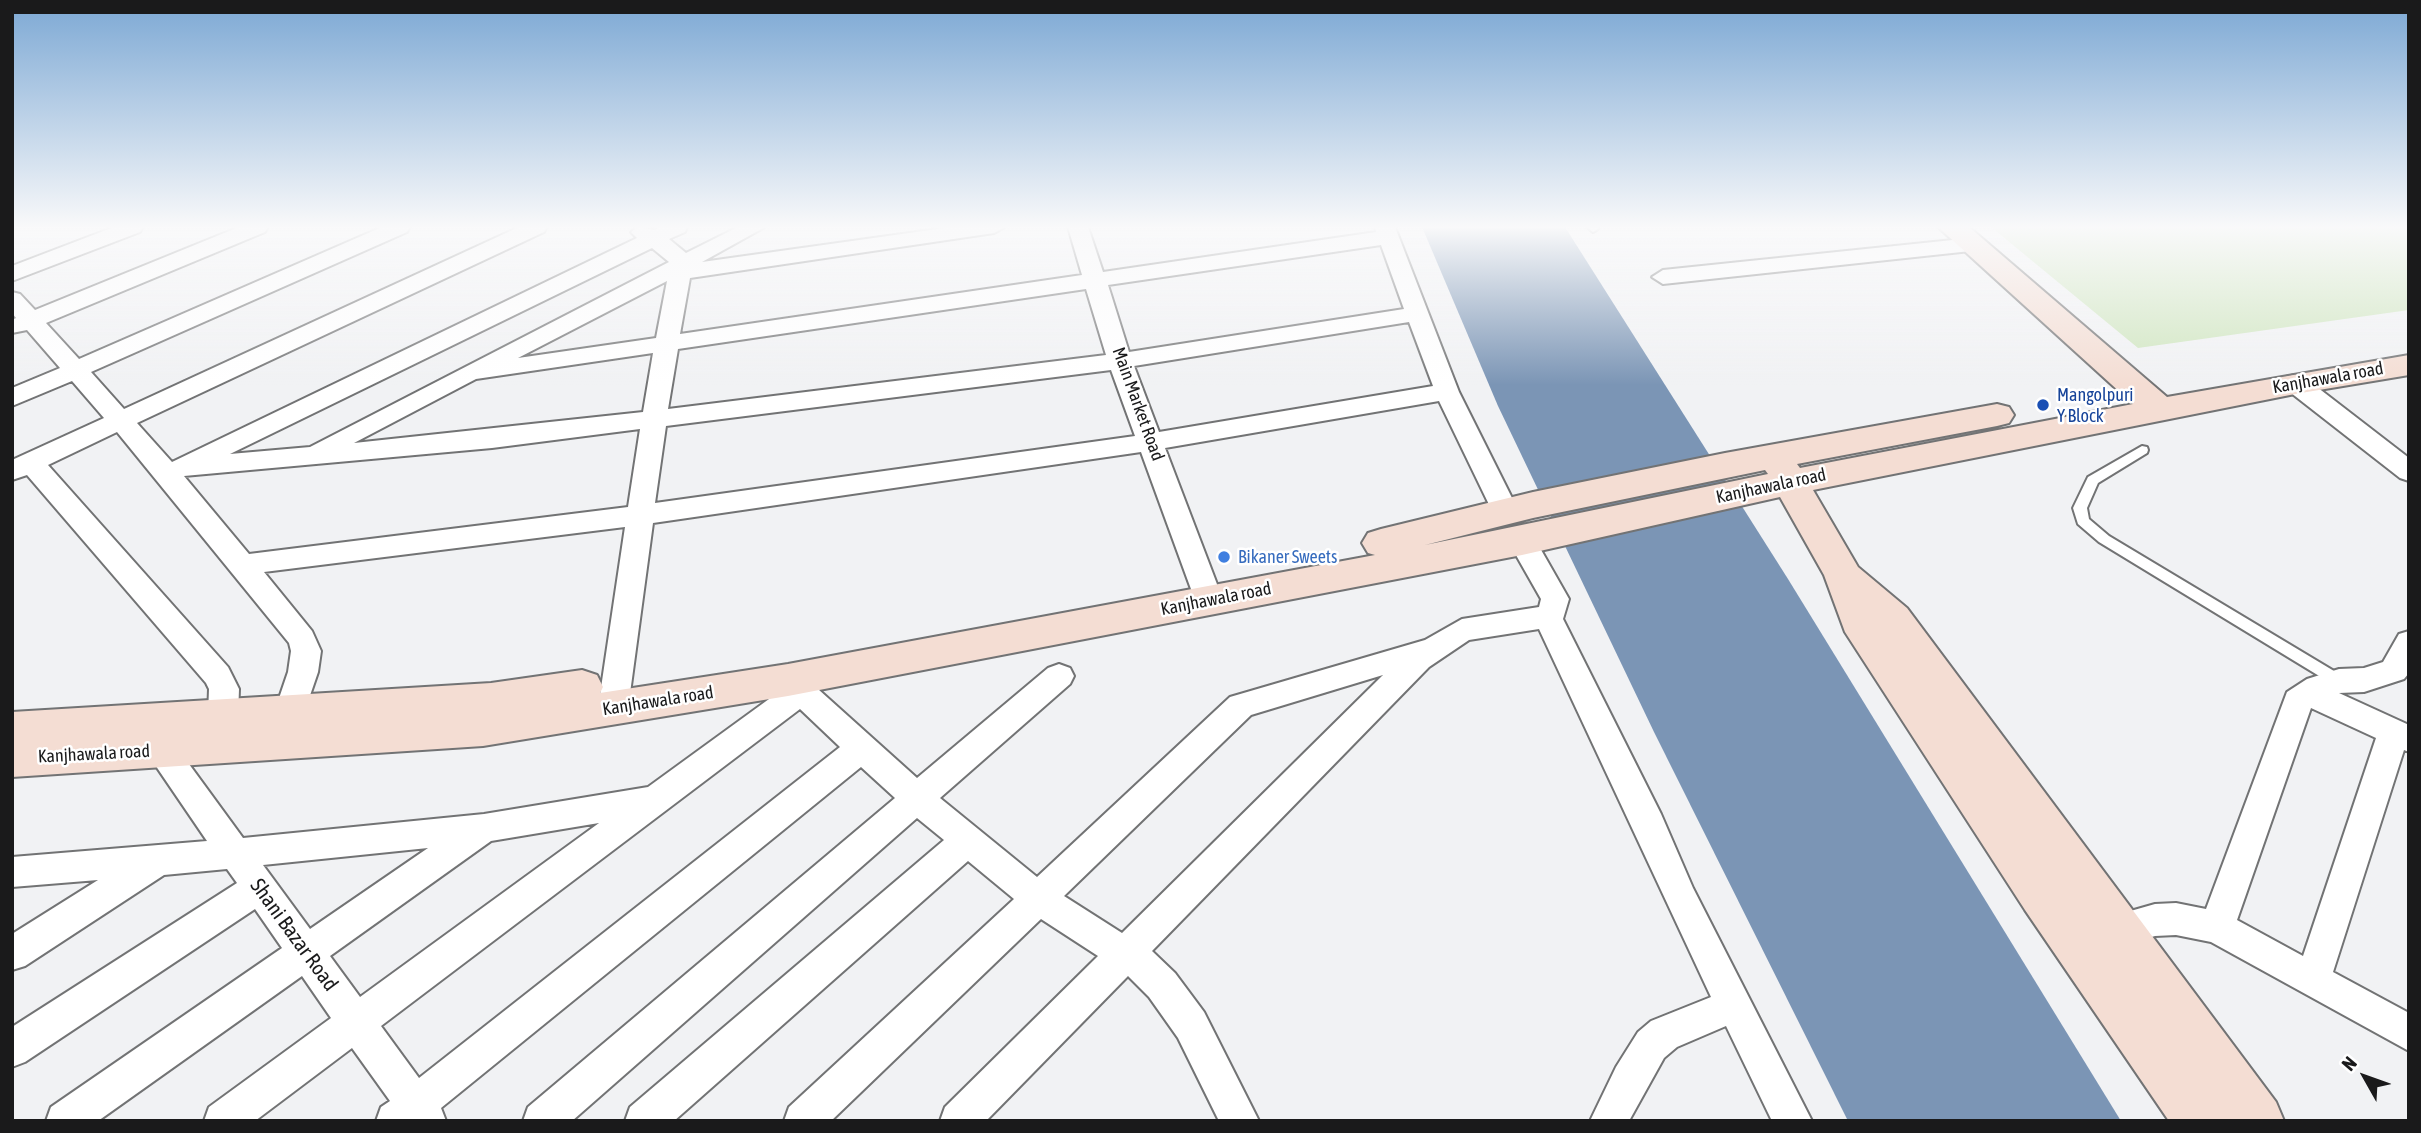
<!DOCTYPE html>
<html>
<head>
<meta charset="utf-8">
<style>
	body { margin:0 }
	#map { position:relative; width:2421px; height:1133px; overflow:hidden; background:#f1f2f4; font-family:"Asap Condensed",sans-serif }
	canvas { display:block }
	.frame { position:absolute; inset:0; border:14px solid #1a1a1b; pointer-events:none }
	.north { position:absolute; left:2330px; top:1042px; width:70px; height:70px; -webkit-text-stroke:5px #fff; paint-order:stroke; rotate:310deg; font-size:19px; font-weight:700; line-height:28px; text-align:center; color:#1a1a1b }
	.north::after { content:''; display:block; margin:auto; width:24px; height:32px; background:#1a1a1b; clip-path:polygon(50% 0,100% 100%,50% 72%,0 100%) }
</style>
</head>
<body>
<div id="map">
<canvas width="2421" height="1133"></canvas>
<div class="frame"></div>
<div class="north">N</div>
</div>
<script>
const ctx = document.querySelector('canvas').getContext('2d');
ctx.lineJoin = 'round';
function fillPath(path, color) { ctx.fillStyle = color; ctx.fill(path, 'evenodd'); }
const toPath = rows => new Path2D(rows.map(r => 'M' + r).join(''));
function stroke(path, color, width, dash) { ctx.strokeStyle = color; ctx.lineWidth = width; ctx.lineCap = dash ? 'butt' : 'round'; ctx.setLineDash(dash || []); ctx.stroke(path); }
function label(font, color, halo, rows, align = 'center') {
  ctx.font = font + ' "Asap Condensed",sans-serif'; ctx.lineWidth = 5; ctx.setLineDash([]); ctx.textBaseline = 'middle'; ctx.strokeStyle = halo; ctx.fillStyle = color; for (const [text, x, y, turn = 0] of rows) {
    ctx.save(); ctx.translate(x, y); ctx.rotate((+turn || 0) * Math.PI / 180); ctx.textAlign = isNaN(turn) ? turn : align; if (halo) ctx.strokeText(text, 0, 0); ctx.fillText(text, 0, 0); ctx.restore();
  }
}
fillPath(toPath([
	[1991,227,2409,227,2409,310,2138,348]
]), '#d0e6c0');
fillPath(toPath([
	[1422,227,1565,227,1788,579,2121,1121,1848,1121,1654,732,1498,406]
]), '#7b95b5');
const lane = toPath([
	[1587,227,1597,227,1598,229,1593,232,1587,227],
	[2142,446,2147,447,2148,450,2147,453,2098,483,2087,508,2089,519,2109,536,2344,677,2347,681,2344,685,2334,685,2099,542,2078,524,2073,508,2088,477,2142,446]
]);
const street = toPath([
	[114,227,143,227,140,232,12,281,12,266,114,227],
	[239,227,268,227,265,232,46,323,79,359,382,227,410,227,407,232,91,372,124,409,519,227,547,227,544,232,137,423,172,462,637,238,631,232,638,227,654,230,661,227,687,227,685,232,669,239,686,253,738,227,765,227,702,262,952,227,1005,227,994,233,690,278,680,334,1082,275,1068,227,1088,227,1103,272,1376,232,1375,227,1395,227,1459,392,1519,512,1516,519,1506,521,1496,519,1439,401,1165,448,1223,600,1219,608,1209,611,1199,608,1195,600,1141,452,653,523,628,708,624,717,613,720,602,717,598,708,625,527,264,572,312,631,321,651,318,672,304,713,300,722,289,725,278,722,274,713,288,672,291,651,289,643,117,432,48,465,228,667,239,689,238,716,234,725,223,728,212,725,208,716,209,689,206,683,27,475,12,480,12,460,104,418,72,381,12,406,12,388,60,368,27,330,12,333,12,320,16,318,12,313,12,292,20,294,35,310,239,227],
	[1381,245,1404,309,1129,352,1108,285,1381,245],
	[652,248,669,262,310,447,230,454,652,248],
	[667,281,656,338,518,358,667,281],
	[1086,289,1106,355,668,409,678,349,1086,289],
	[1409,322,1433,386,1159,432,1134,366,1409,322],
	[653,353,643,412,354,443,476,379,653,353],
	[1111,370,1135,436,655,503,666,426,1111,370],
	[640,429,628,507,249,554,184,476,492,448,640,429],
	[1972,238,1980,240,1983,245,1980,250,1663,284,1652,277,1663,270,1972,238],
	[2295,375,2304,377,2409,458,2409,481,2400,478,2286,389,2283,383,2286,377,2295,375],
	[1522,531,1532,534,1569,599,1563,619,1661,814,1693,888,1812,1121,1772,1121,1726,1026,1677,1047,1664,1058,1629,1121,1590,1121,1616,1067,1638,1032,1651,1021,1711,997,1539,629,1469,640,1429,667,1152,951,1175,973,1204,1012,1259,1121,1219,1121,1178,1038,1149,997,1128,976,986,1121,940,1121,945,1107,1098,956,1041,919,831,1121,784,1121,789,1107,1014,899,968,861,674,1121,625,1121,630,1107,944,840,917,818,572,1121,523,1121,528,1107,895,798,861,767,441,1108,446,1121,376,1121,381,1107,390,1101,352,1048,255,1121,204,1121,209,1107,331,1018,302,976,98,1121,46,1121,51,1107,282,948,255,909,25,1062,12,1067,12,1027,237,883,227,869,164,875,25,966,12,970,12,934,98,880,12,887,12,857,207,841,145,750,159,727,170,723,181,727,186,736,178,749,243,838,484,814,648,787,780,691,773,680,777,672,788,668,799,672,917,778,1048,668,1059,664,1070,668,1074,676,1070,684,940,798,1037,877,1230,697,1425,640,1462,619,1539,607,1541,599,1508,541,1512,534,1522,531],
	[1383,675,1122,933,1064,896,1251,715,1383,675],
	[800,709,840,747,419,1078,381,1026,800,709],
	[599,823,360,997,330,956,491,841,599,823],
	[428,848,310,929,263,865,428,848],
	[2409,631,2409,673,2404,679,2364,692,2339,693,2409,725,2409,752,2404,750,2333,972,2409,1013,2409,1051,2211,942,2176,935,2155,936,2106,950,2094,945,2088,934,2094,923,2106,918,2155,904,2176,903,2206,909,2287,692,2307,679,2339,669,2364,668,2383,662,2399,634,2409,631],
	[2311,708,2376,738,2303,956,2237,920,2311,708]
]);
const secondary = toPath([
	[1938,227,1969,227,2167,397,2409,355,2409,375,2295,394,1813,490,1858,567,1907,608,2276,1102,2284,1121,2169,1121,2025,910,1845,632,1824,575,1780,497,1522,555,788,696,483,746,12,777,12,712,491,683,582,670,597,675,603,687,600,693,788,664,1375,555,1368,553,1362,543,1368,533,1381,529,1533,492,1725,453,1997,404,2009,407,2014,415,2009,423,1997,426,1797,464,1800,468,2133,404,1938,227],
	[1765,470,1768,474,1425,545,1533,518,1765,470]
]);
stroke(lane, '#727374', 4);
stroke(street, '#727374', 4);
stroke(secondary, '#727374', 4);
fillPath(lane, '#fff');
fillPath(street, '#fff');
fillPath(secondary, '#f4ddd3');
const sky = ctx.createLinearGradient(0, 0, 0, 385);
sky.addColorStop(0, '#7ca8d4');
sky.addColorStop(0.59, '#f9f9fa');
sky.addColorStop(1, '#f9f9fa00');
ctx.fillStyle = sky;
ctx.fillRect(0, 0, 2421, 385);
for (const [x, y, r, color] of [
	[2043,405,7,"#1a4fb4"],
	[1224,557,7,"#3f7fe0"]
]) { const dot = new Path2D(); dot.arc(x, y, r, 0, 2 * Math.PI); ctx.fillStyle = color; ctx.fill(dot); stroke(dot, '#fff', 2.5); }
label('18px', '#1a1a1b', '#fff', [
	["Kanjhawala road",2328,378,-10],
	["Main Market Road",1138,404,70],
	["Kanjhawala road",1771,486,-12],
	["Kanjhawala road",1216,599,-11],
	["Kanjhawala road",658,701,-9],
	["Kanjhawala road",94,754,-3]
]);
label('18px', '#164399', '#fff', [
	["Mangolpuri",2057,395],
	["Y Block",2057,416]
], 'left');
label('18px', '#366cbe', '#fff', [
	["Bikaner Sweets",1238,557]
], 'left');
label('21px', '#1a1a1b', '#fff', [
	["Shani Bazar Road",294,935,54]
]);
</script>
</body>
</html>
